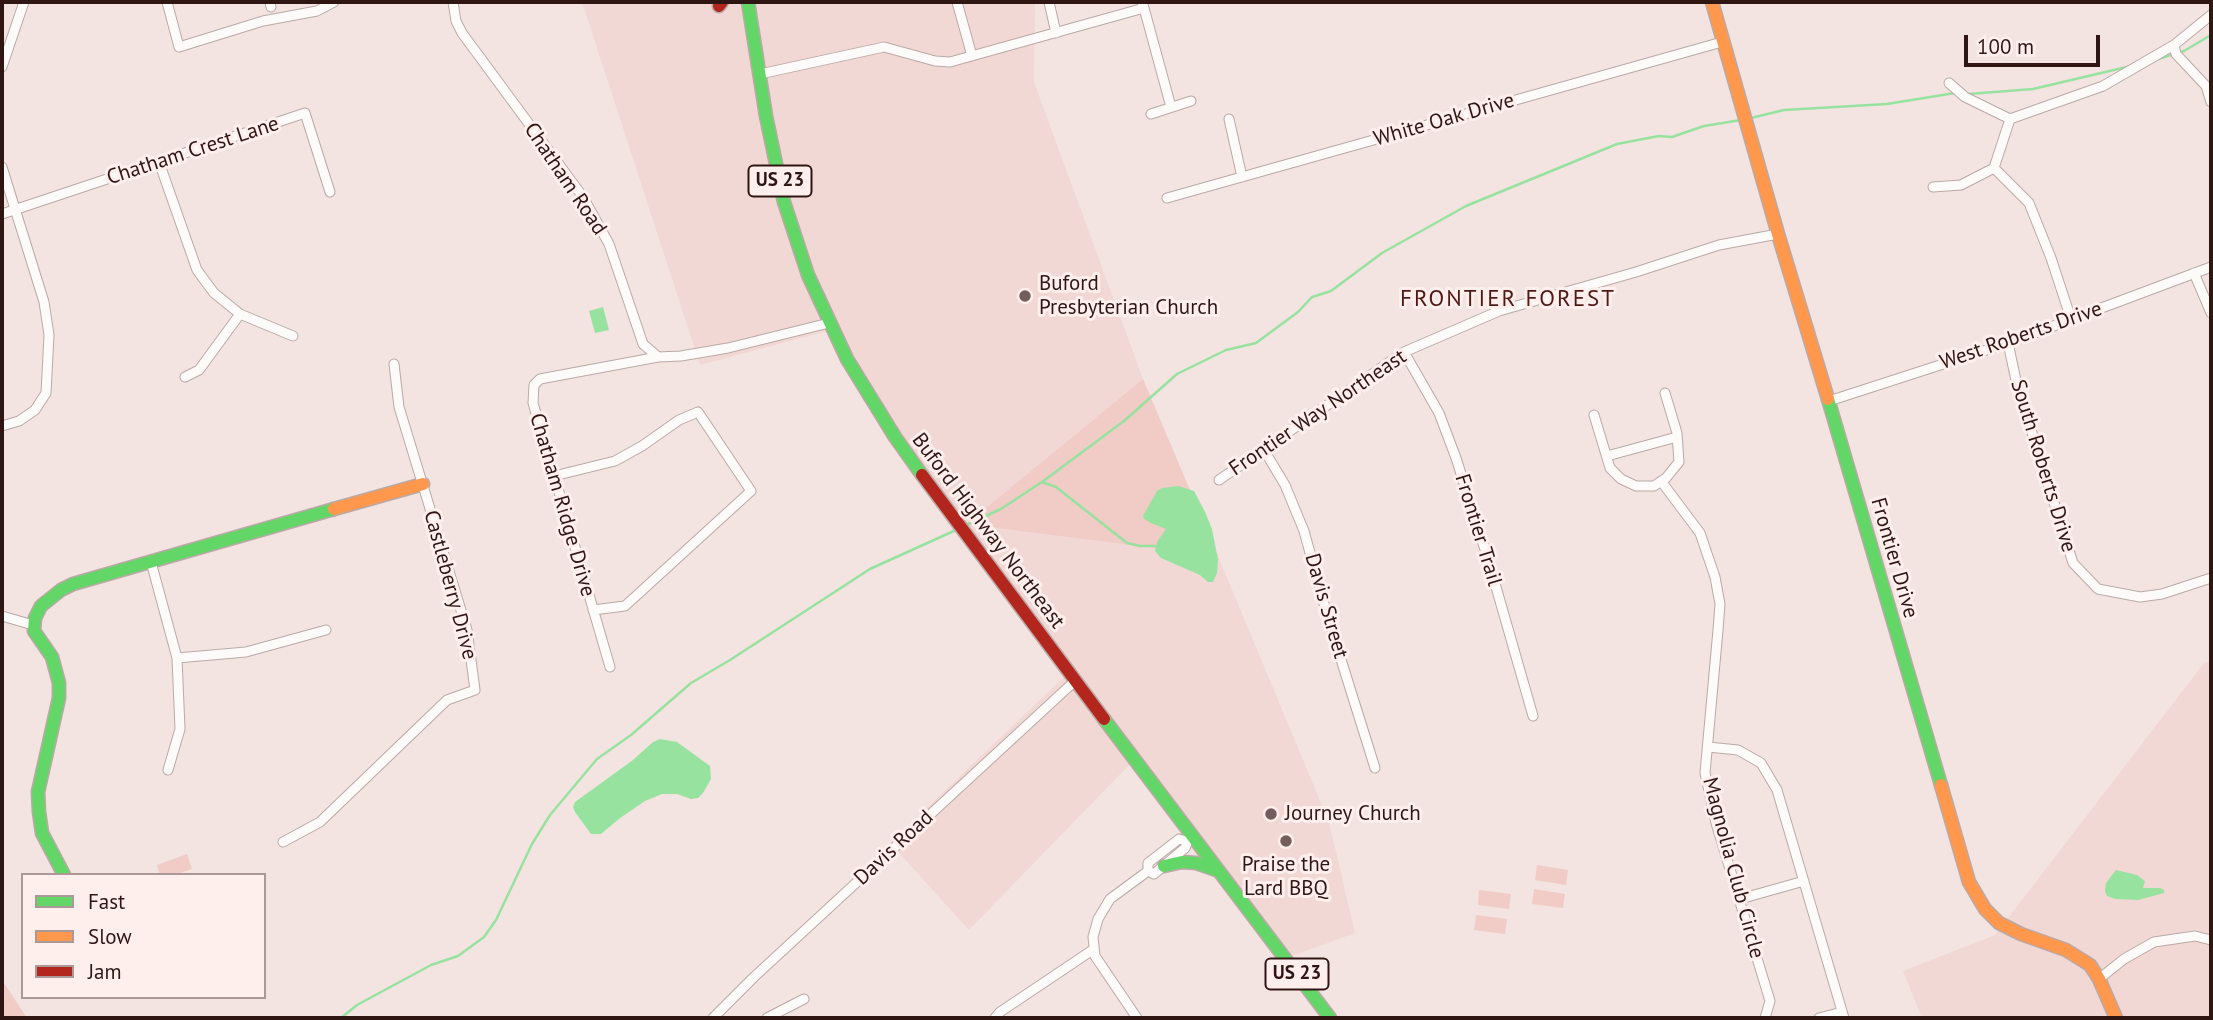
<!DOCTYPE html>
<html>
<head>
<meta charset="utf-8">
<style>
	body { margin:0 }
	#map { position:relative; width:2213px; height:1020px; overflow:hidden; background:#f3e4e1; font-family:"PT Sans",sans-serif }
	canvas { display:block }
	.frame { position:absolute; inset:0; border:4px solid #301613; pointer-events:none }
	.legend { position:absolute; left:21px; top:873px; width:245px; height:126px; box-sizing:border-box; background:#feefed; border:2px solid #ac9896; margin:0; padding:9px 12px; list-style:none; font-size:21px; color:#301613 }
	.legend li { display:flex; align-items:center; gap:14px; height:35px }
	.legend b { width:35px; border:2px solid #ac9896 }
	.scale { position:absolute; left:1964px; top:35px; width:136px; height:32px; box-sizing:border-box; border:4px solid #301613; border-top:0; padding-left:9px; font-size:21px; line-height:24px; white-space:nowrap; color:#301613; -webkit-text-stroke:5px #feefed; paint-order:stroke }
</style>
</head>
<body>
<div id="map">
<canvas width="2213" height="1020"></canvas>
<div class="frame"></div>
<ul class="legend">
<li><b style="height:9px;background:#63d668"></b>Fast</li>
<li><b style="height:9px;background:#ff974d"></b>Slow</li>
<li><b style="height:9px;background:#b3261e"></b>Jam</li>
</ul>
<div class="scale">100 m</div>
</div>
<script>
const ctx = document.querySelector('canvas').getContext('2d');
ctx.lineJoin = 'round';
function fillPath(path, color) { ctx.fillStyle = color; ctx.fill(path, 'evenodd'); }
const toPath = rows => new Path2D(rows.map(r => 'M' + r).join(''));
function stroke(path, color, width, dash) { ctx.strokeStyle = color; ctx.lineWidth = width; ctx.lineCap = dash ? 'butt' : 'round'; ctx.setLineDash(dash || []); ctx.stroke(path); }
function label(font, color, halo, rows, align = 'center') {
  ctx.font = font + ' "PT Sans",sans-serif'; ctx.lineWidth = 6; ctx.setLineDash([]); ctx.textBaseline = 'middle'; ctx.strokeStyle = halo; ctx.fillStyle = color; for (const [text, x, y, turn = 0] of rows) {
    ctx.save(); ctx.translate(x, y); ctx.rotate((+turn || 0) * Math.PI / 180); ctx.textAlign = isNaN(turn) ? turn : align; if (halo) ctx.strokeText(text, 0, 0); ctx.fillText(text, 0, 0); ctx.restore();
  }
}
fillPath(toPath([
	[582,2,1035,2,1034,82,1143,379,967,523,1218,556,1329,822,1355,933,1284,959,1133,761,969,930,890,843,1067,674,966,524,881,423,831,330,700,365],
	[2211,661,2211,1018,1922,1018,1903,971,1995,935,2204,663]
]), '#f1d8d4');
fillPath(toPath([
	[1143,379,1218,556,966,524],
	[187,854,192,869,174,875,160,875,157,865],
	[1537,865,1568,870,1566,885,1535,880],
	[1534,889,1565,894,1563,908,1532,904],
	[1479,890,1511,894,1509,909,1478,905],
	[1476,915,1507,919,1505,934,1474,930],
	[2,980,27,1018,2,1018]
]), '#f1cbc6');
fillPath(toPath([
	[603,307,609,330,595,333,589,311],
	[1178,486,1194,491,1205,512,1212,529,1218,560,1217,573,1213,582,1208,582,1200,575,1161,558,1155,551,1157,542,1166,529,1151,523,1144,519,1143,516,1157,491,1162,488],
	[660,739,677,742,710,766,711,779,703,793,698,798,691,799,677,794,662,794,645,801,620,818,601,834,591,834,575,812,573,807,575,802,633,760,653,742],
	[2116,870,2137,875,2145,881,2143,888,2160,888,2164,890,2164,893,2138,900,2115,899,2107,896,2105,891,2106,883]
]), '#97e29f');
stroke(toPath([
	[2158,59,2184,51,2211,35],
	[1969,94,2033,89,2131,66],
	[1751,118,1784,110,1887,104,1955,93],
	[1042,482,1056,487,1127,543,1140,546,1155,546],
	[966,525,1001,509,1042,482,1124,421,1177,374,1226,350,1256,343,1298,312,1312,297,1331,291,1382,253,1466,206,1617,144,1659,136,1672,137,1704,126,1741,120],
	[341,1018,357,1005,431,965,458,956,484,937,496,920,532,844,550,815,597,759,631,735,691,683,730,660,870,569,956,530]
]), '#97e29f', 2.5);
const street = toPath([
	[167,2,179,47,263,21,317,11,334,2],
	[270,2,271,7],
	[453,2,456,21,462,33,583,197,609,244,643,344,658,357,681,356,728,348,829,323],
	[957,2,972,56],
	[1049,2,1056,33],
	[1144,8,1171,107],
	[2174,45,2176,54,2206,86,2211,102],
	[2,67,24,2],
	[760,74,884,47,935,61,950,62,1144,8,1142,2],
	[1949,83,1965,97,2010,119],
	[1151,114,1191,101],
	[1229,119,1242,177],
	[2010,119,2103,86,2174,45,2211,15],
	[159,162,197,270,214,293,240,314,293,336],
	[2,167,44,302,49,335,46,393,35,410,19,421,2,426],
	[1994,168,2029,203,2051,258,2071,319],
	[1933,187,1961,185,1994,168,2010,119],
	[1167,198,1722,42],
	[2,214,305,113,330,192],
	[2194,273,2211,313],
	[2008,343,2017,385,2073,563,2098,589,2140,597,2162,594,2211,578],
	[1404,352,1439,413,1456,458,1488,559,1533,716],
	[185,377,199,370,240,314],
	[1829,401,2008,343,2211,267],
	[1594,415,1610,468,1621,479,1636,486,1654,486,1666,478,1679,462,1677,433,1665,393],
	[1264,450,1285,485,1304,531,1328,618,1375,768],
	[1607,456,1677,437],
	[554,476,615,461,642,446,679,420,698,412,751,491,625,606,593,610],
	[1219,480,1404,352,1499,311,1636,272,1719,245,1778,234],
	[1661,481,1700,533,1715,577,1720,604,1718,630,1705,773,1716,823,1770,1001,1765,1018],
	[151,562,177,658,180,729,168,770],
	[2,616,33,625],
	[177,658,246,652,326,630],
	[610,667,533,403,534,385,540,379,658,357],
	[1708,747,1738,750,1761,763,1777,790,1844,1018],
	[283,842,320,822,447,700,475,690,467,630,399,407,394,364],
	[1148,871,1154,874,1185,848,1189,839],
	[1740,899,1804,881],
	[2099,979,2124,959,2154,942,2195,936,2211,940],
	[713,1018,754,977,1076,680],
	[767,1018,804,999],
	[995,1018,1000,1012,1094,949],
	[1137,1018,1095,956,1093,937,1098,919,1110,899,1148,871,1148,863,1179,839,1187,841],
	[1819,1018,1842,1012]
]);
const fast = toPath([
	[748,2,766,116,784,202,808,275,847,359,895,437,922,475],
	[1828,399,1941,785],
	[1104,719,1330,1018],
	[1164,866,1182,862,1196,863,1219,871],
	[64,875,42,833,39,812,38,792,59,698,59,683,52,657,34,631,35,618,41,606,61,590,73,584,334,509]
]);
const slow = toPath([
	[1712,2,1778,234,1828,399],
	[334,509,423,484],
	[1941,785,1969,882,1985,909,1999,923,2021,934,2066,950,2090,965,2099,979,2116,1018]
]);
const jam = toPath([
	[719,6,722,2],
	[922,475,1104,719]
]);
stroke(street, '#bba9a6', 11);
stroke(fast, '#bba9a6', 15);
stroke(slow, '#bba9a6', 15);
stroke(jam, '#bba9a6', 15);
stroke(street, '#fdfbfa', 9);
stroke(fast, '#63d668', 12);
stroke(slow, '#ff974d', 12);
stroke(jam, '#b3261e', 12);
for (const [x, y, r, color] of [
	[1025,296,7,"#745e5b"],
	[1271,814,7,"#745e5b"],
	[1286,841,7,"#745e5b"]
]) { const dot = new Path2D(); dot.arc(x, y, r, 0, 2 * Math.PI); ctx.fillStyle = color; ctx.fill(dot); stroke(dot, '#feefed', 2.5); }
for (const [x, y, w] of [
	[780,181,63],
	[1297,974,63]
]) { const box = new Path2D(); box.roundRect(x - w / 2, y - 15.5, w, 31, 5); ctx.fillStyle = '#feefed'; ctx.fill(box); stroke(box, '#301613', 2); }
label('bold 19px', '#301613', null, [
	["US 23",780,181],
	["US 23",1297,974]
]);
label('21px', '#301613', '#feefed', [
	["White Oak Drive",1444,120,-16],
	["Chatham Crest Lane",193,151,-18],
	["Chatham Road",565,179,56],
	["West Roberts Drive",2021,336,-19],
	["Frontier Way Northeast",1318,413,-34],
	["South Roberts Drive",2043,466,73],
	["Chatham Ridge Drive",562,505,74],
	["Frontier Trail",1478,530,73],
	["Buford Highway Northeast",988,531,53],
	["Frontier Drive",1894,558,74],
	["Castleberry Drive",450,585,75],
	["Davis Street",1326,606,74],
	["Davis Road",894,848,-43],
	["Magnolia Club Circle",1733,868,75]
]);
label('21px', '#301613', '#feefed', [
	["Buford",1039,284],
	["Presbyterian Church",1039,308],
	["Journey Church",1285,814],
	["Praise the",1286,865,"center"],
	["Lard BBQ",1286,889,"center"]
], 'left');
ctx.letterSpacing = '2px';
label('23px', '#501915', '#feefed', [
	["FRONTIER FOREST",1508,299]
]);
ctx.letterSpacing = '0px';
</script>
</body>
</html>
